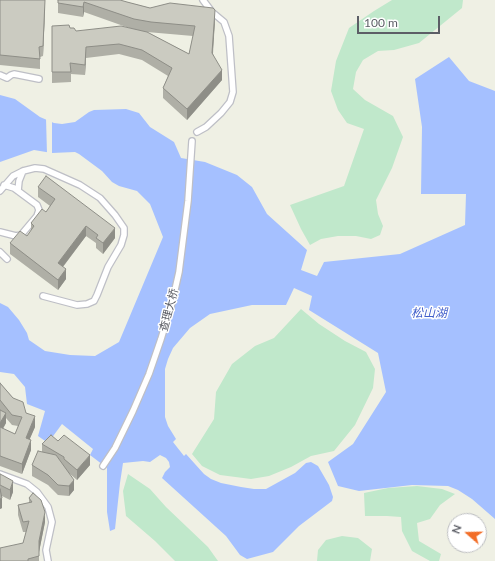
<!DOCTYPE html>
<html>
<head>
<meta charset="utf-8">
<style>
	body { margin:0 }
	#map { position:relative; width:495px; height:561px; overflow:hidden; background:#eff0e4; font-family:Lato,sans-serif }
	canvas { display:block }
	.north { position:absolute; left:447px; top:513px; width:40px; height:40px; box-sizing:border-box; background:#fff; border:1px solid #bebfc2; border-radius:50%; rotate:290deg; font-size:11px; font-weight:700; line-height:16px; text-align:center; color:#5c5e66 }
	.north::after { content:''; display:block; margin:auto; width:14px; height:18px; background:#f26e28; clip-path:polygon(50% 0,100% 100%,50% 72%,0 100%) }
	.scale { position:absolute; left:357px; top:16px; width:83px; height:18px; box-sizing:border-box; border:2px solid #5c5e66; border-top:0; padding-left:5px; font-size:12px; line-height:14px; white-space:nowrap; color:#5c5e66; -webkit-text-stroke:3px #fff; paint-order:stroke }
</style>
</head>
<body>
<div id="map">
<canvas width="495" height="561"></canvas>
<div class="north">N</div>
<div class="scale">100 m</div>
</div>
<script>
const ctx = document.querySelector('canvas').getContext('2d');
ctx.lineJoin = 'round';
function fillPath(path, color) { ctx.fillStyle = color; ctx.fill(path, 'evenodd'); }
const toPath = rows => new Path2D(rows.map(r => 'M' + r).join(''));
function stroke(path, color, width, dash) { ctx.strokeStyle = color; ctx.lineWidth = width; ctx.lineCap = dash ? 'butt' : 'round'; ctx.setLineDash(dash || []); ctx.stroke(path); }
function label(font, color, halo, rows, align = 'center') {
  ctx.font = font + ' Lato,"Noto Sans SC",sans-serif'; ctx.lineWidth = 3; ctx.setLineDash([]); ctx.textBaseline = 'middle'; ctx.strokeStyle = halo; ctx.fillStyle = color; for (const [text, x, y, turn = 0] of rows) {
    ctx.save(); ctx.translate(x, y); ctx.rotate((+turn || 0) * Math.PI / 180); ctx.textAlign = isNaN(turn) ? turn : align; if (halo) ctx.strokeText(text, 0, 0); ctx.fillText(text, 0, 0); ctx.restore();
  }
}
fillPath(toPath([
	[392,0,463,0,462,8,419,43,394,50,378,51,363,60,356,72,353,89,365,100,393,116,403,137,392,168,376,200,378,214,383,226,380,235,371,239,356,236,338,236,321,239,310,245,301,229,290,205,344,186,364,129,347,123,338,110,331,91,336,61,349,28,374,11],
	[301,309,319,324,345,341,366,352,375,369,373,388,355,425,334,451,311,456,291,467,269,476,251,479,220,475,202,466,192,454,214,419,216,392,232,364,255,346,274,338],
	[128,474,150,489,166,507,208,547,218,561,175,561,155,541,126,516,123,491],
	[417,486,442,489,455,494,440,505,430,519,417,523,419,541,441,554,439,561,430,561,412,551,402,531,401,517,387,516,365,516,364,493,388,488],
	[342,536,358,538,372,549,370,561,317,561,318,550,326,540]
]), '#c0e8cb');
fillPath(toPath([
	[449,57,469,81,495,91,495,519,472,499,458,490,448,486,412,485,359,491,338,486,328,462,353,444,386,392,378,353,309,310,312,296,294,288,286,305,252,305,210,314,190,328,173,348,168,359,165,369,165,417,168,426,176,439,173,442,184,456,186,454,204,474,211,479,221,483,241,487,254,489,266,489,295,473,306,463,311,462,318,466,329,485,333,497,332,501,299,526,273,552,247,559,240,555,226,536,162,478,165,472,170,467,169,462,166,458,160,455,150,462,143,461,123,463,120,483,115,529,110,531,107,512,107,468,90,455,93,449,62,424,48,443,38,436,45,411,27,404,25,387,14,374,0,372,0,303,8,307,19,320,27,333,29,340,45,351,70,355,95,356,119,342,163,237,150,204,137,191,119,186,112,182,102,171,79,154,75,152,52,153,34,150,0,162,0,95,15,99,40,117,54,123,62,124,75,122,89,112,94,110,126,109,139,113,150,127,174,142,181,158,205,162,237,175,252,187,267,214,307,250,301,270,317,276,324,262,400,254,465,225,466,194,421,194,422,127,415,79]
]), '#a5c0ff');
fillPath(toPath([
	[46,118,52,120,52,155,47,154]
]), '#eff0e4');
const minor = toPath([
	[0,75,7,78,11,75,14,74,39,79],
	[197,132,206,127,221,113,230,102,233,92,229,36,224,22,212,12,203,0],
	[0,191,13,176,23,171,35,168,44,169,80,185,100,198,115,215,124,228,124,235,121,245,108,267,97,295,94,301,87,304,77,305,43,296],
	[18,191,19,181,23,171],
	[0,232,16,236,21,235,37,216,39,210,37,205,14,188,4,185],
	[0,252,7,259],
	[103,466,115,448,133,411,149,374,161,339,172,303,179,272,188,201,192,141],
	[0,474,27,484,37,492,48,507,52,522,46,550,48,561]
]);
stroke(minor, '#bebfc6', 8);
stroke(minor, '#fff', 5.5);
fillPath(toPath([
	[0,0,45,9,43,56,40,57,40,69,0,65],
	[58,0,127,2,150,8,215,20,213,54,222,80,187,120,163,98,163,88,168,76,142,60,119,54,86,58,85,75,71,74,71,82,52,83,52,26,70,28,76,31,132,29,84,12,83,17,58,13],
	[147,32,193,36,189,54],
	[38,187,115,238,103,254,96,248,96,243,86,236,63,267,66,279,58,290,10,254,10,243,27,236,31,230,31,223,46,212,50,206,38,197],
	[0,383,26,413,35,427,29,439,31,450,22,474,0,466],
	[6,418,12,425,18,426,15,434,3,429,6,423],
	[42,444,90,465,77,480,70,474,74,490,69,496,58,495,48,485,32,476,32,465,42,452],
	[0,474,13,492,10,500,2,496,2,508,0,509],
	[33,493,45,522,39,552,39,561,0,561,23,543,26,532,23,532,18,515,18,505,29,503,29,498]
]), '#afafa6');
fillPath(toPath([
	[45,0,45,9,43,56,43,46],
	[84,2,84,12,83,17,83,7],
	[215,10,215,20,212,63,212,53],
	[86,47,86,58,85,75,85,65],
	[222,70,222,80,187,120,187,109],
	[86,226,86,236,58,273,58,263],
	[115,228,115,238,103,254,103,243],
	[66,269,66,279,58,290,58,280],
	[6,413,6,423,0,433,0,423],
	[35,416,35,427,26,448,26,438],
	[31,440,31,450,22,474,22,464],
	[90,455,90,465,77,480,77,470],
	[74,480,74,490,69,496,69,486],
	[13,481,13,492,10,500,10,490],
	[2,498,2,508,0,509,0,499],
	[45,512,45,522,39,552,39,561,39,541]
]), '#8e8e87');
const building = toPath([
	[0,0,45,0,43,46,39,47,40,59,0,55,0,0],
	[58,0,120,0,127,2,150,8,170,3,213,8,215,10,212,53,222,70,187,109,163,88,172,68,142,50,119,44,86,47,85,65,70,63,71,72,52,72,52,26,69,25,70,28,74,28,76,31,121,26,147,32,189,54,195,26,151,22,134,19,84,2,83,7,58,3,58,0],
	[46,176,115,228,103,243,96,238,98,235,86,226,58,263,66,269,58,280,10,243,20,231,27,236,34,226,31,223,42,209,46,212,55,199,38,187,46,176],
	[0,383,13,398,23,402,26,413,35,416,26,438,31,440,22,464,0,456,0,427,15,434,22,417,12,415,0,400,0,383],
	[0,410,6,413,0,423,0,410],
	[51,435,58,441,64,435,90,455,77,470,64,459,64,457,42,444,51,435],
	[38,451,56,455,74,480,69,486,58,485,48,475,32,465,38,451],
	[0,474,4,476,13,481,10,490,0,485,0,474],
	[0,489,2,498,0,499,0,489],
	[33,493,41,500,45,512,39,541,39,556,28,559,28,561,0,561,0,548,23,543,29,521,23,522,18,505,32,502,29,498,33,493]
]);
fillPath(building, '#cbcbc1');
stroke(building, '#8e8e87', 1);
label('11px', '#5c5e66', '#fff', [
	["查理大桥",169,310,-75]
]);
label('italic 12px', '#405eca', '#fff', [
	["松山湖",429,313]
]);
</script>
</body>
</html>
